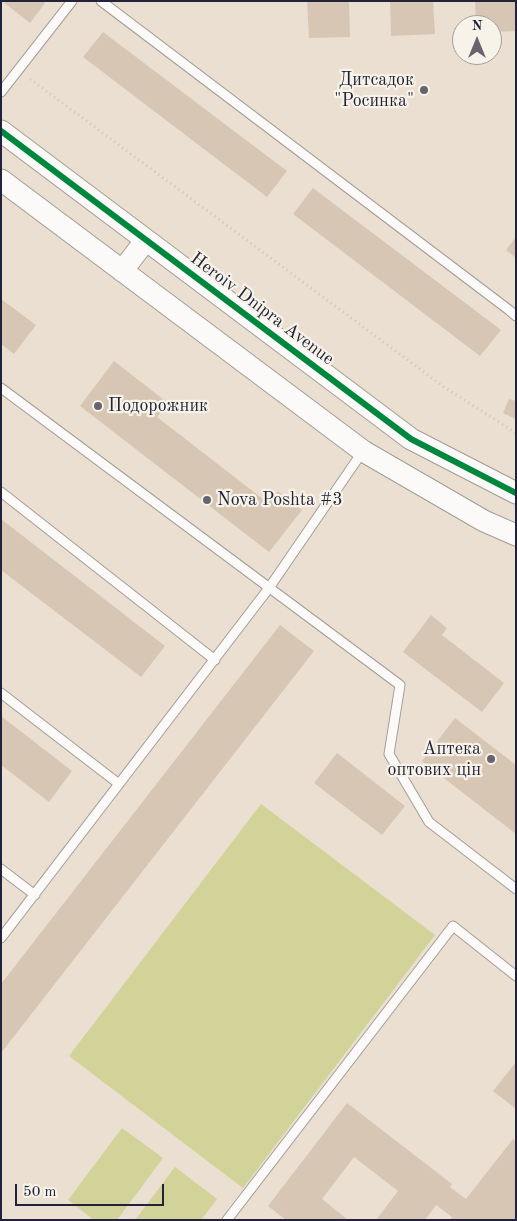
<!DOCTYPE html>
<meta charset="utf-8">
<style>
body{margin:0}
#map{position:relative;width:517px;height:1221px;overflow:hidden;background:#eadfd0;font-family:"Old Standard TT",serif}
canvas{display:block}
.frame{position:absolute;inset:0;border:2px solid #22223b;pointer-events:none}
.north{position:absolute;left:452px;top:15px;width:50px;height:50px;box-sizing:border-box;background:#f7f3e8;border:1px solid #a29fa3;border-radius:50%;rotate:0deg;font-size:14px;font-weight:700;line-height:20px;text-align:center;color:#22223b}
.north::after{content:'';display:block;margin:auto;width:18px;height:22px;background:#68646f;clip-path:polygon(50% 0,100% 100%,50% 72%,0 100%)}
.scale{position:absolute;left:15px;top:1184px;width:149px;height:22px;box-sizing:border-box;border:2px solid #22223b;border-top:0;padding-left:6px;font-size:15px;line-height:18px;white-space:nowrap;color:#22223b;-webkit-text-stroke:4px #f7f3e8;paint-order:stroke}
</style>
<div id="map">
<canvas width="517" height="1221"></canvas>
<div class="frame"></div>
<div class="north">N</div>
<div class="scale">50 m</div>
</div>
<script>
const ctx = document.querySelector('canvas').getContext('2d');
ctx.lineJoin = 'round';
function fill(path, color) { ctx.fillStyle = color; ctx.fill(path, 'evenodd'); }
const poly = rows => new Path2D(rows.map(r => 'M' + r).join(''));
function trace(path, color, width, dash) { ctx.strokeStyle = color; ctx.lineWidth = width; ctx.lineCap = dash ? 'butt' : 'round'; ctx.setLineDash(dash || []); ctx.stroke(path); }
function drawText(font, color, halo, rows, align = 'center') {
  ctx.font = font + ' "Old Standard TT",serif'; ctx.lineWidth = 4.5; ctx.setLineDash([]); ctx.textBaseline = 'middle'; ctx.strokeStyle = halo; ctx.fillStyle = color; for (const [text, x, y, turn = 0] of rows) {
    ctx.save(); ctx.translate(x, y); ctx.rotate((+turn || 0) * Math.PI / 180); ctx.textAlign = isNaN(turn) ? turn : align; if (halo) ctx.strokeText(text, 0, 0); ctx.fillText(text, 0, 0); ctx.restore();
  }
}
const green = poly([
 [261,804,435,935,243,1188,69,1056],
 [122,1128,163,1158,117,1220,94,1220,68,1200],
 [175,1167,217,1199,201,1220,135,1220]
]);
const building = poly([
 [2,1,43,1,45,3,30,23],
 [307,1,349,1,350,37,309,38],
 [390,1,433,1,435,34,391,36],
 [475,1,516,1,516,31,492,32,492,25,476,25],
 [103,32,287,171,267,197,83,57],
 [313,188,501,330,480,356,293,214],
 [516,237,516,258,506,250],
 [1,299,36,325,14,354,1,344],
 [114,361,168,403,157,417,268,503,278,491,302,510,269,552,80,406],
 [509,399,516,401,516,419,503,413],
 [1,519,165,646,141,677,1,570],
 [431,615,447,628,442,635,504,683,482,712,403,652],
 [280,625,314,651,1,1053,1,984],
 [1,716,72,771,49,802,1,765],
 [455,718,516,765,516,834,422,761],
 [337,753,405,806,382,835,314,783],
 [516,1062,516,1109,493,1091],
 [347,1103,452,1184,450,1187,466,1199,513,1139,516,1142,516,1220,450,1220,452,1217,436,1205,425,1220,376,1220,398,1191,354,1157,322,1199,348,1220,286,1220,268,1206]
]);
const path = poly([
 [30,79,444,387,516,433]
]);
const service = poly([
 [101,1,509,310,516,316],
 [1,92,72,1],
 [1,388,400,685,389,754,429,822,516,889],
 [1,492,215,660],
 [1,693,119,784],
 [1,869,35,895],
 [1,938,269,588,363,451],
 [227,1220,453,926,516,976]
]);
const tertiary = poly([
 [1,131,411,439,516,493],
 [1,180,363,451,484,521,516,535],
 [122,271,146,240]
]);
const cycleway = poly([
 [1,131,411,439,516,493]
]);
const markers = [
 [424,90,5,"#68646f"],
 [98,406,5,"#68646f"],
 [207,500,5,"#68646f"],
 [491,759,5,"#68646f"]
];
const poiNames = [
 ["Дитсадок",414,80],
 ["\"Росинка\"",414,101],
 ["Подорожник",108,406,"left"],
 ["Nova Poshta #3",217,500,"left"],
 ["Аптека",481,749],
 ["оптових цін",481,770]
];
const streetNames = [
 ["Heroiv Dnipra Avenue",262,309,37]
];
fill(green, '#d1d398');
fill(building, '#d8c6b4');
trace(service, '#a39d97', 11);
trace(tertiary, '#a39d97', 23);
trace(path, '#c9c6c5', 3, [1, 4]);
trace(service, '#fcfaf8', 9);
trace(tertiary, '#fcfaf8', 21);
trace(cycleway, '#00873e', 6);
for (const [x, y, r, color] of markers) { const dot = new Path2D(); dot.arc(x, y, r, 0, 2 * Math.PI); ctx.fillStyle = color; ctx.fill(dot); trace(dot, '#f7f3e8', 2); }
drawText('18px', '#22223b', '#f7f3e8', poiNames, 'right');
drawText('18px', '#22223b', '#f7f3e8', streetNames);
</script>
